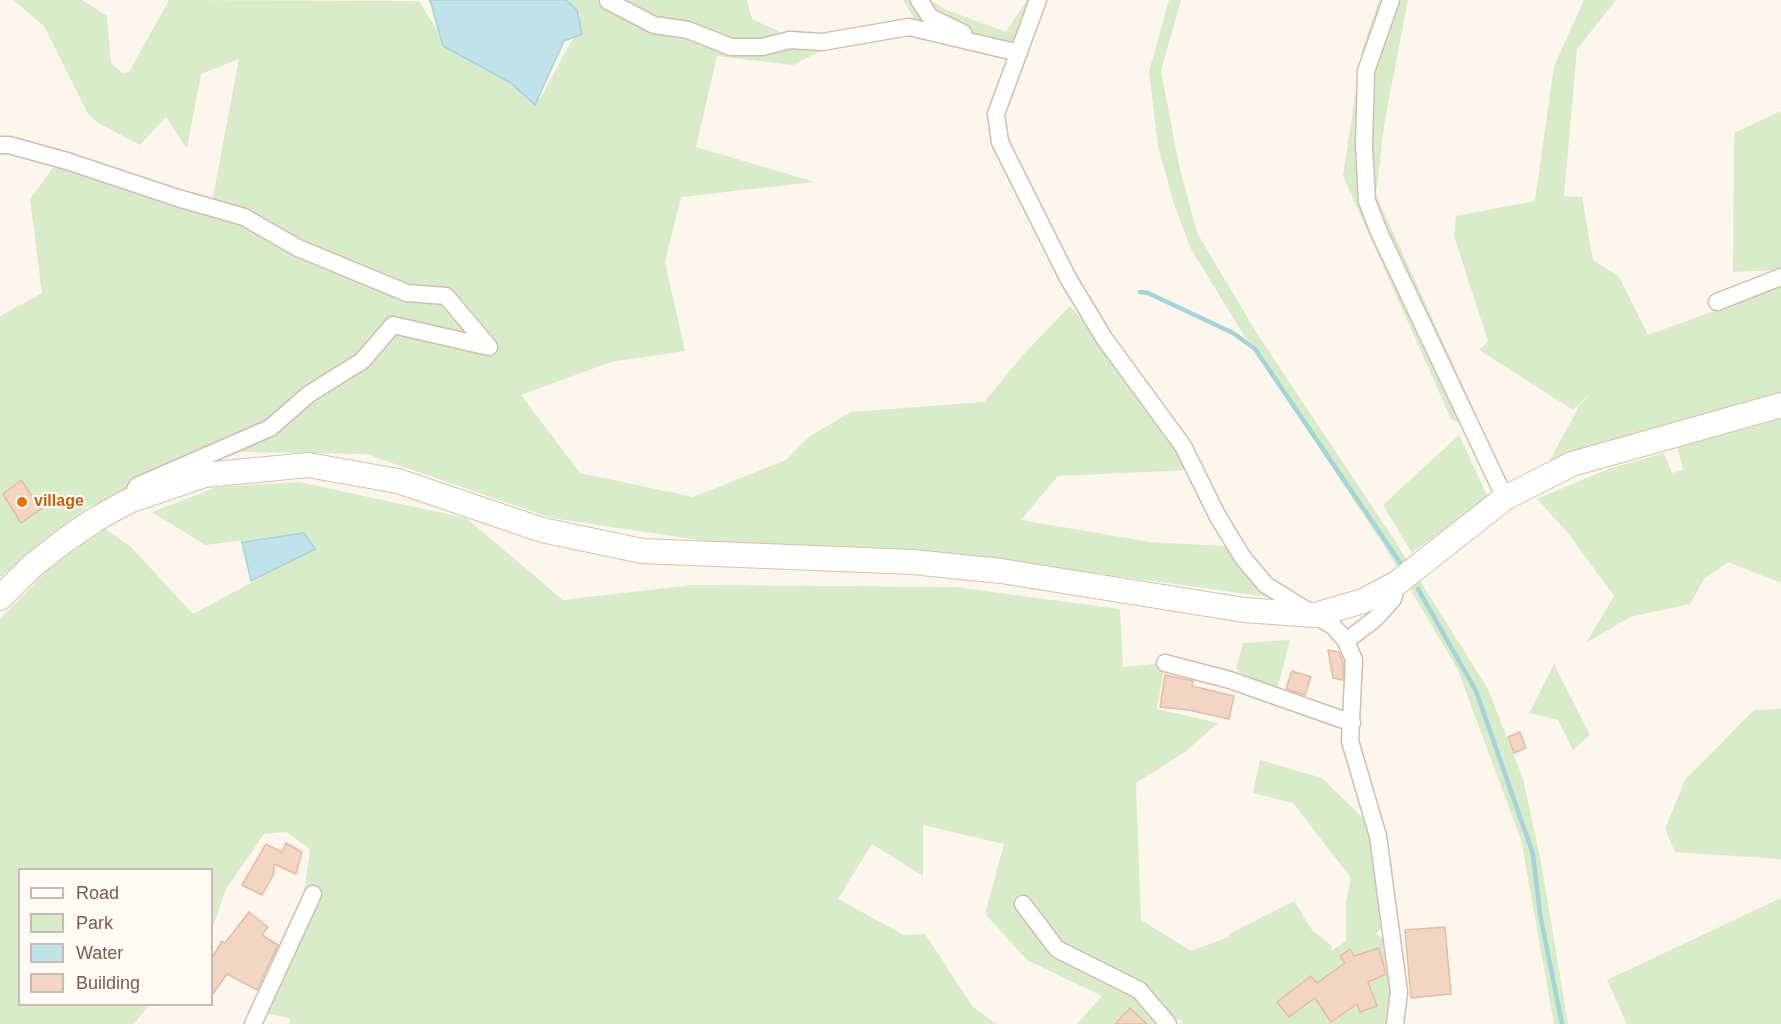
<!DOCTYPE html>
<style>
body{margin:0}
#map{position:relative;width:1781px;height:1024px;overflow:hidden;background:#fdf6ec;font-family:Helvetica,sans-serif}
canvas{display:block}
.legend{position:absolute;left:18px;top:868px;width:195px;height:138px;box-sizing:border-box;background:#fffaf3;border:2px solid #cabbb1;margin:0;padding:8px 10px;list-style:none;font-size:18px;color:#7a5c4d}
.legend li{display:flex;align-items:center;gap:12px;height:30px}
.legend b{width:30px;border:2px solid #cabbb1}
</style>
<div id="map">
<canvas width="1781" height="1024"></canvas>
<ul class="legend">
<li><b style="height:8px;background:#fff"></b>Road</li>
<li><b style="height:16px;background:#d8ecc9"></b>Park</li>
<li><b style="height:16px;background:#bfe3e8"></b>Water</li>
<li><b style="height:16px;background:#f3d5c3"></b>Building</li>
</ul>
</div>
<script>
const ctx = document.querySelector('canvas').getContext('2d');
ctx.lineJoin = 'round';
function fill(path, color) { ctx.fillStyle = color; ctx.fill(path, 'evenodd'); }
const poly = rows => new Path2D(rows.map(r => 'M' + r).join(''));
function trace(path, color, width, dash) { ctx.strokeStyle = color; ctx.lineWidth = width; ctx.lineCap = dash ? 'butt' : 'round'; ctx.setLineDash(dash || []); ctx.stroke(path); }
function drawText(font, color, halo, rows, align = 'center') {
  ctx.font = font + ' Helvetica,sans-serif'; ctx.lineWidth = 4.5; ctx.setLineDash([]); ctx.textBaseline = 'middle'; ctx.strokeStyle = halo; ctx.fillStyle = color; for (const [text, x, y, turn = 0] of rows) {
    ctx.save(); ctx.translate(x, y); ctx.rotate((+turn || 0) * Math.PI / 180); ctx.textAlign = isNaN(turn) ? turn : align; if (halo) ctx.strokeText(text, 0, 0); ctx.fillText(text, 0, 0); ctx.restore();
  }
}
const green = poly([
 [13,0,82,0,107,16,111,63,122,73,129,72,169,0,419,1,450,51,540,99,573,38,580,15,562,0,747,0,752,19,821,51,793,65,717,56,696,147,815,182,681,197,665,262,685,351,611,362,521,395,580,473,693,497,786,460,807,438,851,412,984,402,1022,356,1070,306,1159,412,1188,470,1058,476,1021,520,1150,542,1224,546,1268,597,972,556,733,545,551,518,366,454,241,452,86,507,73,524,0,577,0,316,42,293,30,199,63,154,211,207,239,59,201,74,187,149,166,117,140,145,98,123,88,114,44,26],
 [903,0,931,0,944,9,1006,32,1027,0,1046,0,1015,52,921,30],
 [1169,0,1181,0,1161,71,1179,165,1197,233,1258,335,1395,541,1488,689,1523,779,1541,862,1568,1024,1554,1024,1521,840,1457,668,1383,544,1240,329,1191,249,1174,204,1158,146,1149,71],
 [1379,0,1408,0,1384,125,1376,195,1486,436,1451,419,1343,176,1362,50],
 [1584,0,1616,0,1577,49,1564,196,1582,197,1593,260,1619,277,1648,335,1781,287,1781,401,1663,434,1549,462,1579,406,1592,392,1573,410,1479,350,1488,341,1454,236,1456,216,1535,201,1554,66],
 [1781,111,1781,270,1733,272,1734,133],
 [1781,410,1781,583,1728,562,1704,579,1690,604,1630,617,1586,643,1614,596,1568,533,1537,499,1608,469,1664,453,1672,473,1683,470,1677,445],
 [1459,435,1488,497,1412,553,1383,505],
 [299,482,466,518,563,600,692,585,955,587,1120,609,1123,667,1165,663,1157,709,1218,723,1185,752,1136,783,1141,920,1191,951,1229,937,1229,934,1294,901,1312,930,1332,946,1331,951,1346,941,1346,902,1351,878,1293,803,1253,793,1260,760,1322,778,1366,821,1380,880,1384,925,1376,934,1387,942,1393,996,1388,1024,1179,1024,1182,1020,1167,1018,1167,1024,1077,1024,1102,996,1027,960,985,914,1004,844,923,825,923,876,872,844,838,899,904,935,925,934,973,1007,997,1024,289,1024,290,1018,259,1012,299,931,310,849,286,832,264,834,226,889,212,930,212,870,20,870,20,1004,149,1005,134,1024,0,1024,0,619,61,556,103,527,131,547,193,614,314,549,304,533,205,545,152,512,217,487],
 [1290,640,1276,694,1257,685,1236,669,1243,643],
 [1554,664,1590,735,1573,750,1558,720,1529,713],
 [1781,709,1781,859,1675,852,1665,829,1685,780,1754,710],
 [1781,898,1781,1024,1627,1024,1607,980]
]);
const water = poly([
 [430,0,566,0,577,10,582,34,564,41,535,105,511,83,443,46,430,0],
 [304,533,315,549,251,581,242,542,304,533]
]);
const stream = poly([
 [1140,292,1148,293,1233,333,1255,349,1401,564],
 [1418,589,1476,691,1533,854,1540,914,1562,1024]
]);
const building = poly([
 [21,480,41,509,21,523,3,494,21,480],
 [1328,650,1339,652,1343,662,1343,680,1333,678,1328,650],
 [1292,671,1311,677,1305,695,1286,689,1292,671],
 [1165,675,1193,681,1192,686,1234,696,1229,719,1189,710,1160,707,1165,675],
 [1520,732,1526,748,1514,753,1508,737,1520,732],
 [286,843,302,852,296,874,274,864,274,874,262,895,242,885,266,844,282,852,286,843],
 [249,912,268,927,262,935,278,945,257,990,227,974,212,995,212,958,222,941,225,943,249,912],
 [1445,927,1451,994,1411,998,1405,930,1445,927],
 [1379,948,1386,974,1368,982,1377,1006,1360,1012,1357,1004,1331,1022,1315,998,1289,1017,1277,1002,1311,976,1317,983,1345,963,1340,956,1350,949,1354,956,1379,948],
 [1130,1008,1147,1024,1115,1024,1130,1008]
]);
const street = poly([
 [919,0,930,17,963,33],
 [1038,0,996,114,1000,142,1068,278,1104,338,1183,446,1217,515,1243,558,1266,585,1334,627,1346,641,1354,660,1350,741,1378,836,1399,992,1395,1024],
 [1391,0,1366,71,1364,146,1367,201,1379,232,1505,498],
 [608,1,654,25,688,30,731,47,762,47,790,40,822,42,909,27,1019,53],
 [0,145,9,145,67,161,178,198,244,217,298,248,407,293,446,296,489,347],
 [1717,302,1781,277],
 [131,498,137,486,270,428,309,394,362,361,393,325,489,347],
 [1346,641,1375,619,1393,599,1397,583],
 [1165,663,1230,680,1352,723],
 [1023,904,1057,949,1139,990,1168,1024],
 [253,1024,313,894]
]);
const secondary = poly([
 [0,598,32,566,64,541,96,519,129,501,205,475,308,465,398,481,542,530,642,551,913,562,1001,571,1244,610,1315,615,1363,601,1397,583,1505,498,1572,464,1781,405]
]);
const markers = [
 [22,502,6,"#e8710a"]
];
const foodNames = [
 ["village",34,502]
];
fill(green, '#d8ecc9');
fill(water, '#bfe3e8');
trace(water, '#a5d3da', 1.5);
trace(stream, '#a5d3da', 4.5);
fill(building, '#f3d5c3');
trace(building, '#e6bba3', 1.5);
trace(street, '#d1beb0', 19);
trace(secondary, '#d6c0b0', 26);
trace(street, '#fff', 16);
trace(secondary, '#fff', 24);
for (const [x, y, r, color] of markers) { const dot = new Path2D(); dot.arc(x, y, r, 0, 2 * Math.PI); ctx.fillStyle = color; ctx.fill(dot); trace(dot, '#fffaf3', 2); }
drawText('bold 16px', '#c56008', '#fffaf3', foodNames, 'left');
</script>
